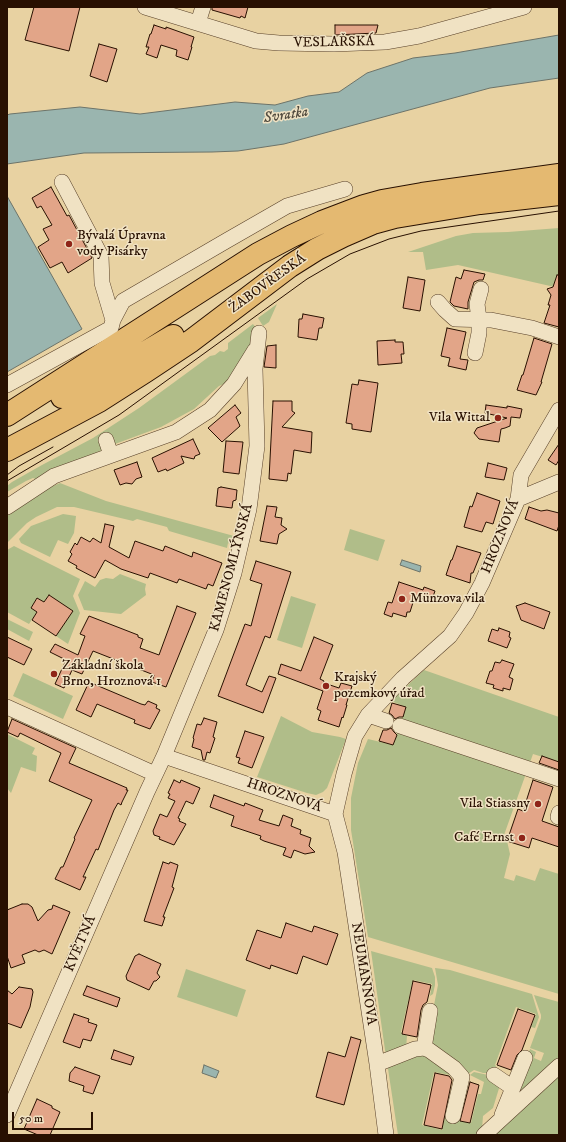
<!DOCTYPE html>
<meta charset="utf-8">
<style>
body{margin:0}
#map{position:relative;width:566px;height:1142px;overflow:hidden;background:#e8d2a2;font-family:"IM FELL DW Pica",serif}
canvas{display:block}
.frame{position:absolute;inset:0;border:8px solid #281001;pointer-events:none}
.scale{position:absolute;left:12px;top:1112px;width:81px;height:18px;box-sizing:border-box;border:2px solid #281001;border-top:0;padding-left:5px;font-size:12px;line-height:14px;white-space:nowrap;color:#281001;-webkit-text-stroke:3px #f0e2c3;paint-order:stroke}
</style>
<div id="map">
<canvas width="566" height="1142"></canvas>
<div class="frame"></div>
<div class="scale">50 m</div>
</div>
<script>
const ctx = document.querySelector('canvas').getContext('2d');
ctx.lineJoin = 'round';
function fill(path, color) { ctx.fillStyle = color; ctx.fill(path, 'evenodd'); }
const poly = rows => new Path2D(rows.map(r => 'M' + r).join(''));
function trace(path, color, width, dash) { ctx.strokeStyle = color; ctx.lineWidth = width; ctx.lineCap = dash ? 'butt' : 'round'; ctx.setLineDash(dash || []); ctx.stroke(path); }
function drawText(font, color, halo, rows, align = 'center') {
  ctx.font = font + ' "IM FELL DW Pica",serif'; ctx.lineWidth = 3; ctx.setLineDash([]); ctx.textBaseline = 'middle'; ctx.strokeStyle = halo; ctx.fillStyle = color; for (const [text, x, y, turn = 0] of rows) {
    ctx.save(); ctx.translate(x, y); ctx.rotate((+turn || 0) * Math.PI / 180); ctx.textAlign = isNaN(turn) ? turn : align; if (halo) ctx.strokeText(text, 0, 0); ctx.fillText(text, 0, 0); ctx.restore();
  }
}
const green = poly([
 [559,228,559,288,458,265,426,270,423,252,408,252,456,236,473,233,508,232],
 [277,304,269,322,263,326,258,318],
 [253,324,256,328,248,352,229,382,219,386,194,409,161,427,115,444,38,480,33,478,26,481,7,492,7,486,12,482,42,465,93,438,139,408,210,356,215,355,220,351,224,352,228,349,228,343],
 [60,483,106,501,234,536,232,545,228,543,227,548,169,531,167,527,137,519,133,521,129,520,74,507,57,507,36,517,27,523,7,543,7,513,39,492],
 [63,514,76,516,74,533,68,544,58,540,50,557,21,543,19,539,31,526],
 [350,529,385,540,378,561,344,550],
 [14,546,80,579,73,596,80,613,68,644,56,636,73,611,49,595,44,602,37,598,31,608,37,612,29,624,7,612,7,550],
 [120,574,146,584,145,589,146,595,121,614,84,610,78,595,85,581,95,587,100,580,106,578,113,579],
 [291,596,316,604,302,648,277,640],
 [7,619,33,632,29,641,7,629],
 [424,670,559,717,559,762,533,754,504,835,507,841,510,854,504,878,514,881,516,875,535,881,540,868,559,874,559,994,368,937,351,830,351,798,358,763,368,739,393,745,406,707,391,701],
 [23,673,73,696,63,719,13,696],
 [281,716,312,732,340,737,346,739,327,788,323,792,316,795,307,793,257,777],
 [7,734,35,748,32,754,37,756,36,772,21,767,11,793,7,788],
 [371,951,432,968,435,977,435,985,433,994,430,996,432,984,413,980,401,1032,407,1036,406,1049,386,1057],
 [435,968,450,970,532,994,539,1017,535,1028,531,1027,536,1014,516,1007,495,1065,496,1066,494,1073,483,1073,474,1070,468,1074,433,1049,430,1041,433,1010,438,985],
 [186,969,246,990,237,1017,177,997],
 [534,995,559,1002,559,1062,510,1102,530,1049,536,1052,534,1058,541,1061,544,1053,530,1048,541,1018,541,1015],
 [421,1052,456,1076,434,1072,422,1125,442,1130,445,1117,471,1123,478,1094,481,1094,484,1082,470,1075,474,1072,493,1076,500,1085,493,1108,483,1116,482,1129,477,1135,398,1135,387,1062],
 [559,1074,559,1135,493,1135]
]);
const water = poly([
 [559,35,559,78,490,88,284,144,238,151,212,152,84,153,7,164,7,115,10,114,80,107,140,114,235,102,275,105,308,96,339,92,367,73,413,58,455,53,559,35],
 [7,196,82,329,7,372,7,196],
 [402,560,421,566,420,572,400,565,402,560],
 [204,1065,219,1071,216,1078,202,1073,204,1065]
]);
const building = poly([
 [34,7,80,7,69,51,25,40,34,7],
 [212,7,248,7,245,18,241,16,240,18,212,10,212,7],
 [154,25,166,29,166,27,194,37,191,47,192,47,188,60,176,56,177,50,161,45,157,58,146,54,149,47,146,47,150,34,151,34,154,25],
 [335,25,378,25,376,33,335,35,335,25],
 [99,44,117,49,107,82,90,76,99,44],
 [51,187,67,216,69,215,92,258,68,273,62,262,50,268,38,247,49,240,43,229,52,225,41,206,37,208,32,198,51,187],
 [464,270,485,274,483,280,479,280,474,282,468,302,468,309,454,306,450,302,456,277,461,279,464,270],
 [557,275,559,275,559,327,544,323,550,305,548,305,551,295,547,289,553,287,557,275],
 [408,277,425,280,420,311,403,308,408,277],
 [303,314,324,318,322,328,319,328,317,340,298,337,299,319,302,319,303,314],
 [447,328,466,332,460,359,468,360,466,370,448,366,450,358,441,356,447,328],
 [534,338,552,344,541,382,542,382,536,395,517,390,522,375,523,375,534,338],
 [395,340,395,342,403,342,404,354,401,354,402,363,378,365,377,341,395,340],
 [276,345,276,368,264,367,267,346,276,345],
 [359,380,378,383,371,432,352,429,352,424,346,423,352,384,358,385,359,380],
 [273,401,292,401,292,411,295,413,282,427,312,432,311,453,294,450,291,474,288,473,287,481,269,479,273,401],
 [235,405,241,413,236,417,240,426,222,442,208,428,235,405],
 [486,405,507,408,507,406,522,409,520,418,511,417,510,426,505,428,501,429,499,442,479,439,474,433,477,428,507,418,485,413,486,405],
 [193,439,200,454,195,456,194,459,181,456,184,463,167,471,166,469,158,472,152,458,193,439],
 [226,441,243,442,239,474,223,472,226,441],
 [559,444,559,460,556,465,548,460,559,444],
 [137,462,142,477,136,479,132,484,126,483,120,485,114,470,137,462],
 [488,463,507,468,504,480,485,477,488,463],
 [221,487,237,490,236,500,233,501,232,508,216,506,218,488,221,487],
 [477,493,500,501,493,524,486,522,482,532,464,527,470,506,472,507,477,493],
 [267,506,277,507,275,517,282,518,281,525,287,529,279,534,277,544,260,541,267,506],
 [529,507,541,511,547,510,559,513,559,525,557,531,525,519,529,507],
 [105,524,114,526,109,547,129,558,135,541,163,551,165,546,192,557,193,552,222,563,213,586,208,584,206,589,179,579,177,583,150,573,148,578,121,569,105,560,95,578,76,568,77,566,68,561,72,554,70,552,75,543,77,545,81,537,90,542,93,538,101,543,105,524],
 [457,546,481,553,473,573,471,573,470,583,446,575,451,560,452,560,457,546],
 [256,561,291,572,270,638,265,636,246,685,262,692,269,676,276,678,263,713,218,696,245,624,251,626,262,584,250,580,256,561],
 [399,582,423,590,424,587,435,591,431,602,415,596,410,612,407,612,406,617,393,613,392,617,384,614,388,602,392,603,399,582],
 [49,595,73,611,56,636,32,620,37,612,31,608,37,598,44,602,49,595],
 [525,603,550,612,544,629,521,620,516,606,525,603],
 [177,606,196,613,166,687,152,682,154,675,93,651,82,674,72,670,64,688,55,684,66,660,50,652,55,644,78,655,85,636,80,634,89,616,138,635,138,637,143,639,140,648,159,655,177,606],
 [499,628,510,632,509,637,511,638,507,648,488,641,492,629,498,631,499,628],
 [7,637,32,649,24,665,7,657,7,637],
 [314,637,333,645,320,679,324,681,324,683,339,688,341,683,352,686,346,705,347,705,343,718,342,717,339,727,318,720,321,711,317,709,323,691,278,674,281,664,301,671,314,637],
 [502,660,514,664,509,677,513,679,510,690,503,688,503,691,493,688,494,685,486,683,490,671,492,671,495,662,500,663,502,660],
 [89,682,141,704,145,705,148,701,157,705,156,708,160,710,150,729,134,723,135,720,97,704,91,717,76,710,89,682],
 [392,703,406,707,403,717,399,717,395,719,392,715,389,713,392,703],
 [204,718,217,722,213,737,215,738,210,753,207,752,205,760,203,760,201,750,192,747,194,739,193,738,197,724,201,725,204,718],
 [12,719,76,748,69,763,127,788,126,790,128,790,122,802,121,805,118,803,114,810,98,850,96,849,83,877,86,877,80,890,55,879,61,867,63,867,75,839,74,838,92,800,49,781,61,753,20,733,18,737,7,732,12,719],
 [391,728,394,732,397,735,393,745,379,741,383,730,387,730,391,728],
 [245,731,264,737,252,768,238,763,240,758,236,757,245,731],
 [542,756,559,762,559,770,539,763,542,756],
 [174,780,180,783,181,780,200,788,193,804,186,801,178,818,180,819,179,821,186,824,174,845,159,839,160,837,154,835,153,831,160,814,167,817,175,801,168,798,170,794,168,793,174,780],
 [533,780,553,787,542,821,559,827,559,847,532,838,529,848,507,841,518,809,523,811,533,780],
 [214,795,244,806,245,803,263,810,259,820,279,826,283,815,293,819,291,826,301,830,300,834,311,838,309,846,315,852,305,854,294,850,291,858,283,855,286,848,264,841,260,839,261,836,231,826,234,816,210,807,214,795],
 [163,862,169,864,170,862,178,865,172,887,174,888,163,917,165,917,162,926,144,921,163,862],
 [22,904,28,904,32,907,38,921,48,910,52,909,53,905,70,912,52,954,44,950,39,952,35,950,22,955,25,963,11,968,7,956,7,910,22,904],
 [286,923,312,932,314,926,338,934,327,965,303,956,297,974,271,965,270,969,246,960,257,930,281,938,286,923],
 [139,954,161,964,157,973,160,977,156,981,154,981,149,990,127,980,126,976,135,956,139,954],
 [413,981,431,985,427,1002,423,1005,421,1010,417,1037,402,1034,413,981],
 [87,986,120,998,117,1007,83,995,87,986],
 [19,987,32,989,33,992,30,1007,21,1028,7,1023,7,990,12,994,19,987],
 [518,1009,535,1015,522,1050,517,1055,511,1070,497,1065,518,1009],
 [74,1014,89,1019,88,1022,97,1025,91,1041,83,1039,80,1048,63,1042,74,1014],
 [351,1037,361,1040,344,1105,316,1097,328,1052,345,1057,351,1037],
 [114,1050,134,1057,131,1065,111,1059,114,1050],
 [75,1067,100,1076,93,1094,83,1091,84,1086,69,1081,70,1073,75,1067],
 [435,1073,449,1076,452,1080,442,1129,424,1125,435,1073],
 [470,1082,479,1085,470,1123,460,1121,470,1082],
 [37,1099,52,1106,52,1108,60,1112,50,1135,38,1135,24,1129,37,1099]
]);
const minor = poly([
 [145,7,256,41,279,43,334,44,385,42,419,36,524,7],
 [198,23,203,7],
 [62,182,101,256,102,283,113,320],
 [438,302,445,310,455,319,491,320,532,328,559,337],
 [475,353,479,333,479,319,477,304,481,289],
 [7,385,111,328,113,320,123,301,226,241,287,206,345,189],
 [106,440,111,455],
 [518,499,559,482],
 [7,507,54,476,176,432,210,410,234,384,255,350],
 [7,707,155,774],
 [368,715,386,721],
 [400,726,559,779],
 [164,756,335,814],
 [558,817,559,813],
 [424,1048,430,1011],
 [377,1064,415,1049,424,1048,429,1050,454,1068,462,1077,453,1116],
 [494,1075,513,1088],
 [7,1115,147,792,164,756,216,630,234,573,249,509,257,446,255,369,259,333],
 [502,1115,525,1058],
 [386,1135,377,1064,345,852,335,814,344,774,355,736,368,715,403,678,450,636,466,613,482,583,518,499,521,475,559,410],
 [484,1135,559,1066]
]);
const highway = poly([
 [62,397,92,384,173,336],
 [7,415,258,254,292,236,322,222,364,206,382,201,422,194,559,175],
 [7,450,99,401,146,371,191,341,290,266,317,249,343,236,373,223,395,217,480,203,559,194]
]);
const tram = poly([
 [7,475,19,466,53,447],
 [7,481,119,415,307,279,350,254,389,239,421,231,559,211]
]);
const markers = [
 [69,244,4,"#8f2418"],
 [498,418,4,"#8f2418"],
 [402,599,4,"#8f2418"],
 [54,674,4,"#8f2418"],
 [326,686,4,"#8f2418"],
 [538,804,4,"#8f2418"],
 [522,838,4,"#8f2418"]
];
const streetNames = [
 ["VESLAŘSKÁ",334,43,-1],
 ["ŽABOVŘESKÁ",268,284,-36],
 ["HROZNOVÁ",501,537,-68],
 ["KAMENOMLÝNSKÁ",232,568,-75],
 ["HROZNOVÁ",284,796,19],
 ["KVĚTNÁ",81,944,-67],
 ["NEUMANNOVA",363,974,81]
];
const poiNames = [
 ["Bývalá Úpravna",77,236],
 ["vody Pisárky",77,252],
 ["Vila Wittal",490,418,"right"],
 ["Münzova vila",410,599],
 ["Základní škola",62,666],
 ["Brno, Hroznová 1",62,682],
 ["Krajský",334,678],
 ["pozemkový úřad",334,694],
 ["Vila Stiassny",530,804,"right"],
 ["Café Ernst",514,838,"right"]
];
const waterNames = [
 ["Svratka",286,116,-9]
];
fill(green, '#b0bd89');
fill(water, '#9ab5af');
trace(water, '#6c7369', 1);
fill(building, '#e2a588');
trace(building, '#281001', 1);
trace(minor, '#584029', 16);
trace(highway, '#281001', 24);
trace(minor, '#f0e2c3', 15);
trace(highway, '#e4b971', 22);
trace(tram, '#281001', 1);
for (const [x, y, r, color] of markers) { const dot = new Path2D(); dot.arc(x, y, r, 0, 2 * Math.PI); ctx.fillStyle = color; ctx.fill(dot); trace(dot, '#f0e2c3', 1.5); }
drawText('14px', '#281001', '#f0e2c3', streetNames);
drawText('14px', '#281001', '#f0e2c3', poiNames, 'left');
drawText('italic 15px', '#504a3e', '#f0e2c3', waterNames);
</script>
